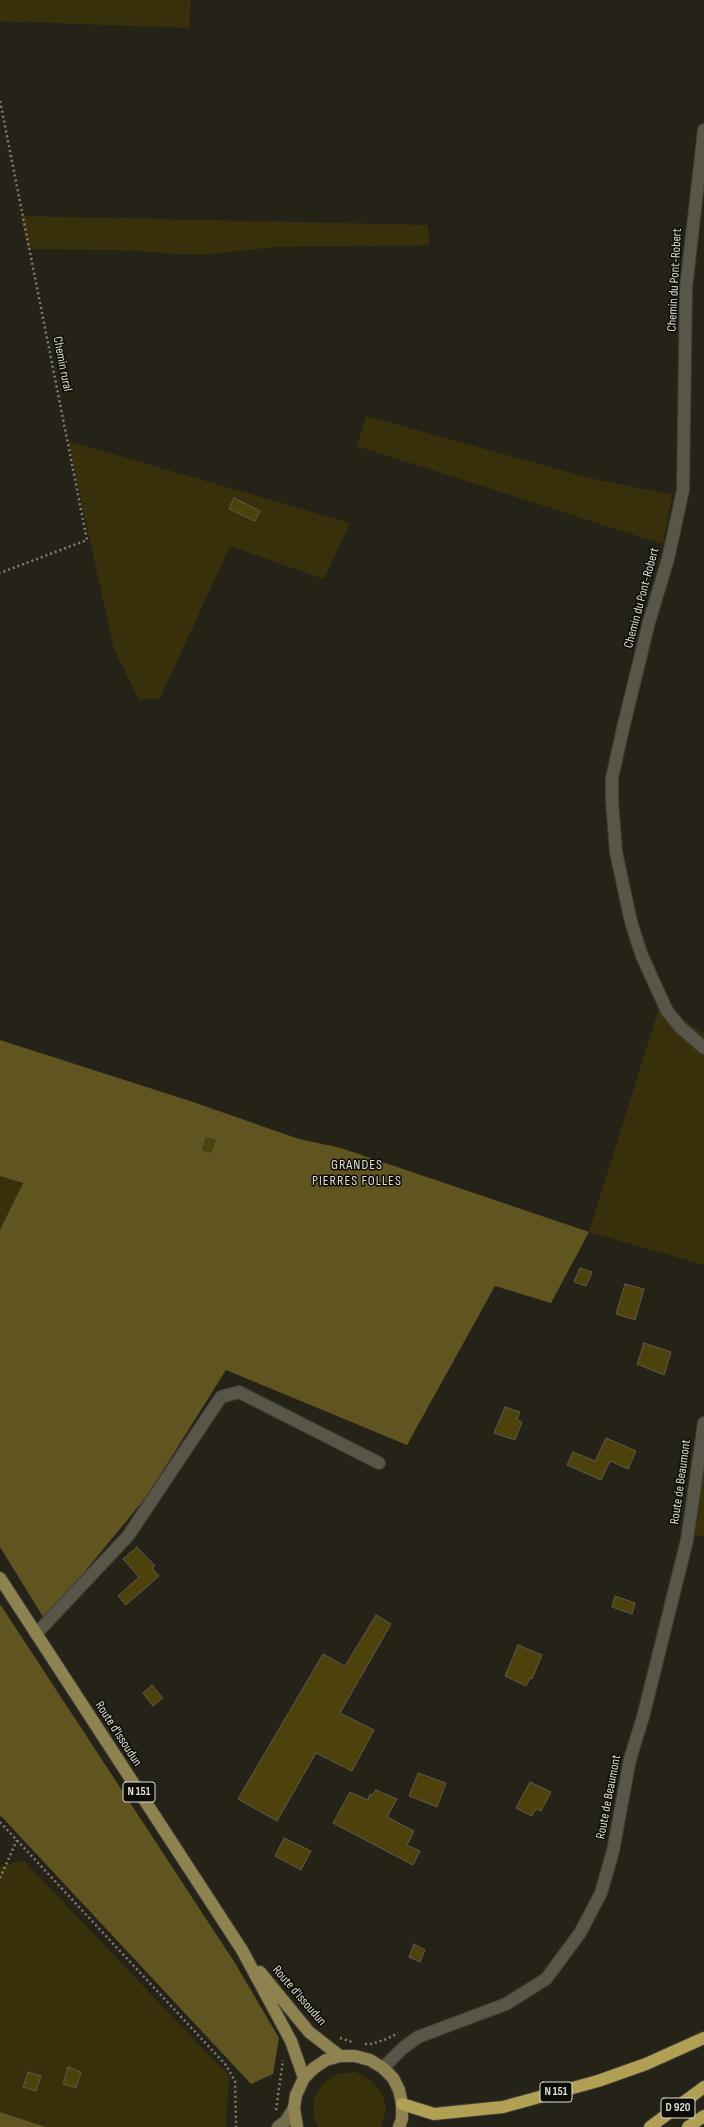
<!DOCTYPE html>
<style>
body{margin:0}
canvas{display:block;background:#252218}
</style>
<canvas width="704" height="2127"></canvas>
<script>
const ctx = document.querySelector('canvas').getContext('2d');
ctx.lineJoin = 'round';
function fill(path, color) { ctx.fillStyle = color; ctx.fill(path, 'evenodd'); }
const poly = rows => new Path2D(rows.map(r => 'M' + r).join(''));
function trace(path, color, width, dash) { ctx.strokeStyle = color; ctx.lineWidth = width; ctx.lineCap = dash ? 'butt' : 'round'; ctx.setLineDash(dash || []); ctx.stroke(path); }
function drawText(font, color, halo, rows, align = 'center') {
  ctx.font = font + ' "Sofia Sans Condensed",sans-serif'; ctx.lineWidth = 3; ctx.setLineDash([]); ctx.textBaseline = 'middle'; ctx.strokeStyle = halo; ctx.fillStyle = color; for (const [text, x, y, turn = 0] of rows) {
    ctx.save(); ctx.translate(x, y); ctx.rotate((+turn || 0) * Math.PI / 180); ctx.textAlign = isNaN(turn) ? turn : align; if (halo) ctx.strokeText(text, 0, 0); ctx.fillText(text, 0, 0); ctx.restore();
  }
}
const green = poly([
 [0,0,191,0,189,28,0,21],
 [21,216,428,225,429,245,275,247,201,255,119,250,28,249],
 [366,416,589,478,672,495,663,544,357,446],
 [68,441,350,523,324,579,230,546,160,698,139,700,114,649],
 [659,1008,687,1022,704,1034,704,1265,589,1232],
 [0,1176,23,1183,0,1230],
 [704,1465,704,1536,693,1535],
 [23,1860,229,2076,226,2127,46,2127,0,2112,0,1867],
 [355,2072,371,2080,382,2093,386,2110,381,2127,318,2127,313,2116,314,2099,323,2083,337,2074]
]);
const forest = poly([
 [0,1040,190,1101,299,1139,341,1148,589,1232,551,1303,495,1286,407,1445,226,1370,147,1496,45,1620,0,1547,0,1230,23,1183,0,1176],
 [0,1604,235,1963,279,2038,273,2074,251,2084,0,1815],
 [0,2112,46,2127,0,2127]
]);
const building = poly([
 [234,498,260,511,255,521,229,509,234,498],
 [205,1136,217,1139,212,1154,201,1151,205,1136],
 [580,1268,592,1272,586,1286,574,1282,580,1268],
 [625,1284,644,1289,635,1320,616,1314,625,1284],
 [644,1343,671,1352,664,1375,637,1364,644,1343],
 [505,1407,520,1412,517,1419,522,1422,515,1440,494,1433,505,1407],
 [606,1438,636,1451,628,1469,610,1461,601,1480,567,1465,573,1452,595,1461,606,1438],
 [137,1547,155,1566,152,1568,159,1576,126,1605,118,1596,139,1577,123,1559,137,1547],
 [615,1596,635,1603,632,1614,612,1607,615,1596],
 [376,1615,391,1624,340,1713,374,1730,352,1771,316,1753,277,1821,238,1799,323,1654,345,1666,376,1615],
 [518,1645,542,1655,532,1679,530,1678,526,1686,505,1676,518,1645],
 [152,1685,163,1698,153,1706,143,1693,152,1685],
 [418,1773,446,1783,437,1807,409,1796,418,1773],
 [530,1782,551,1792,541,1811,536,1809,532,1816,516,1808,530,1782],
 [376,1790,397,1799,387,1817,414,1831,407,1845,420,1851,413,1865,333,1823,350,1792,368,1800,370,1794,372,1795,376,1790],
 [284,1838,311,1851,301,1870,275,1856,284,1838],
 [414,1944,425,1950,420,1962,409,1957,414,1944],
 [68,2067,81,2072,76,2088,63,2084,68,2067],
 [28,2072,41,2076,36,2091,23,2087,28,2072]
]);
const path = poly([
 [0,101,87,540,0,573],
 [0,1822,225,2064,235,2081,236,2127],
 [0,1878,17,1840],
 [340,2038,352,2042],
 [365,2044,371,2044,387,2039,398,2033],
 [276,2110,283,2060]
]);
const street = poly([
 [704,130,686,288,683,490,668,559,649,622,624,724,612,778,612,801,616,852,631,922,642,956,667,1011,680,1027,704,1048],
 [36,1634,128,1536,221,1397,239,1392,379,1463],
 [383,2068,403,2048,418,2037,506,2004,546,1979,580,1933,601,1893,613,1851,630,1759,643,1717,687,1540,704,1423]
]);
const secondary = poly([
 [278,2127,286,2121,294,2108]
]);
const primary = poly([
 [0,1578,242,1950,291,2041,304,2078],
 [260,1972,309,2032,340,2056],
 [297,2127,294,2108,296,2095,304,2078,314,2068,326,2060,340,2056,355,2056,370,2060,383,2068,393,2078,399,2090,402,2104,402,2119,399,2127]
]);
const highway = poly([
 [402,2104,434,2114,503,2107,598,2081,646,2064,704,2038],
 [650,2127,704,2087],
 [688,2127,704,2116]
]);
const shields = [
 [139,1792,32],
 [556,2092,32],
 [678,2108,34]
];
const shieldNames = [
 ["N 151",139,1792],
 ["N 151",556,2092],
 ["D 920",678,2108]
];
const streetNames = [
 ["Chemin du Pont-Robert",675,280,-87],
 ["Chemin rural",62,364,79],
 ["Chemin du Pont-Robert",642,598,-75],
 ["Route de Beaumont",681,1482,-82],
 ["Route d'Issoudun",118,1734,57],
 ["Route de Beaumont",609,1797,-79],
 ["Route d'Issoudun",299,1996,49]
];
const neighbourhoodNames = [
 ["GRANDES",357,1165],
 ["PIERRES FOLLES",357,1181]
];
fill(green, '#38300b');
fill(forest, '#605421');
fill(building, '#4e420c');
trace(building, '#5d5a4e', 1);
trace(street, '#403d36', 14);
trace(secondary, '#403d36', 14);
trace(primary, '#403d36', 14);
trace(highway, '#403d36', 14);
trace(path, '#7f7c74', 2.5, [2, 3]);
trace(street, '#585549', 12);
trace(secondary, '#736c4c', 12);
trace(primary, '#8d8250', 12);
trace(highway, '#b1a054', 12);
for (const [x, y, w] of shields) { const box = new Path2D(); box.roundRect(x - w / 2, y - 10, w, 20, 3); ctx.fillStyle = '#0d0c07'; ctx.fill(box); trace(box, '#dfddd6', 1); }
drawText('bold 12px', '#dfddd6', null, shieldNames);
drawText('13px', '#dfddd6', '#0d0c07', streetNames);
ctx.letterSpacing = '1px';
drawText('14px', '#dfddd6', '#0d0c07', neighbourhoodNames);
ctx.letterSpacing = '0px';
</script>
